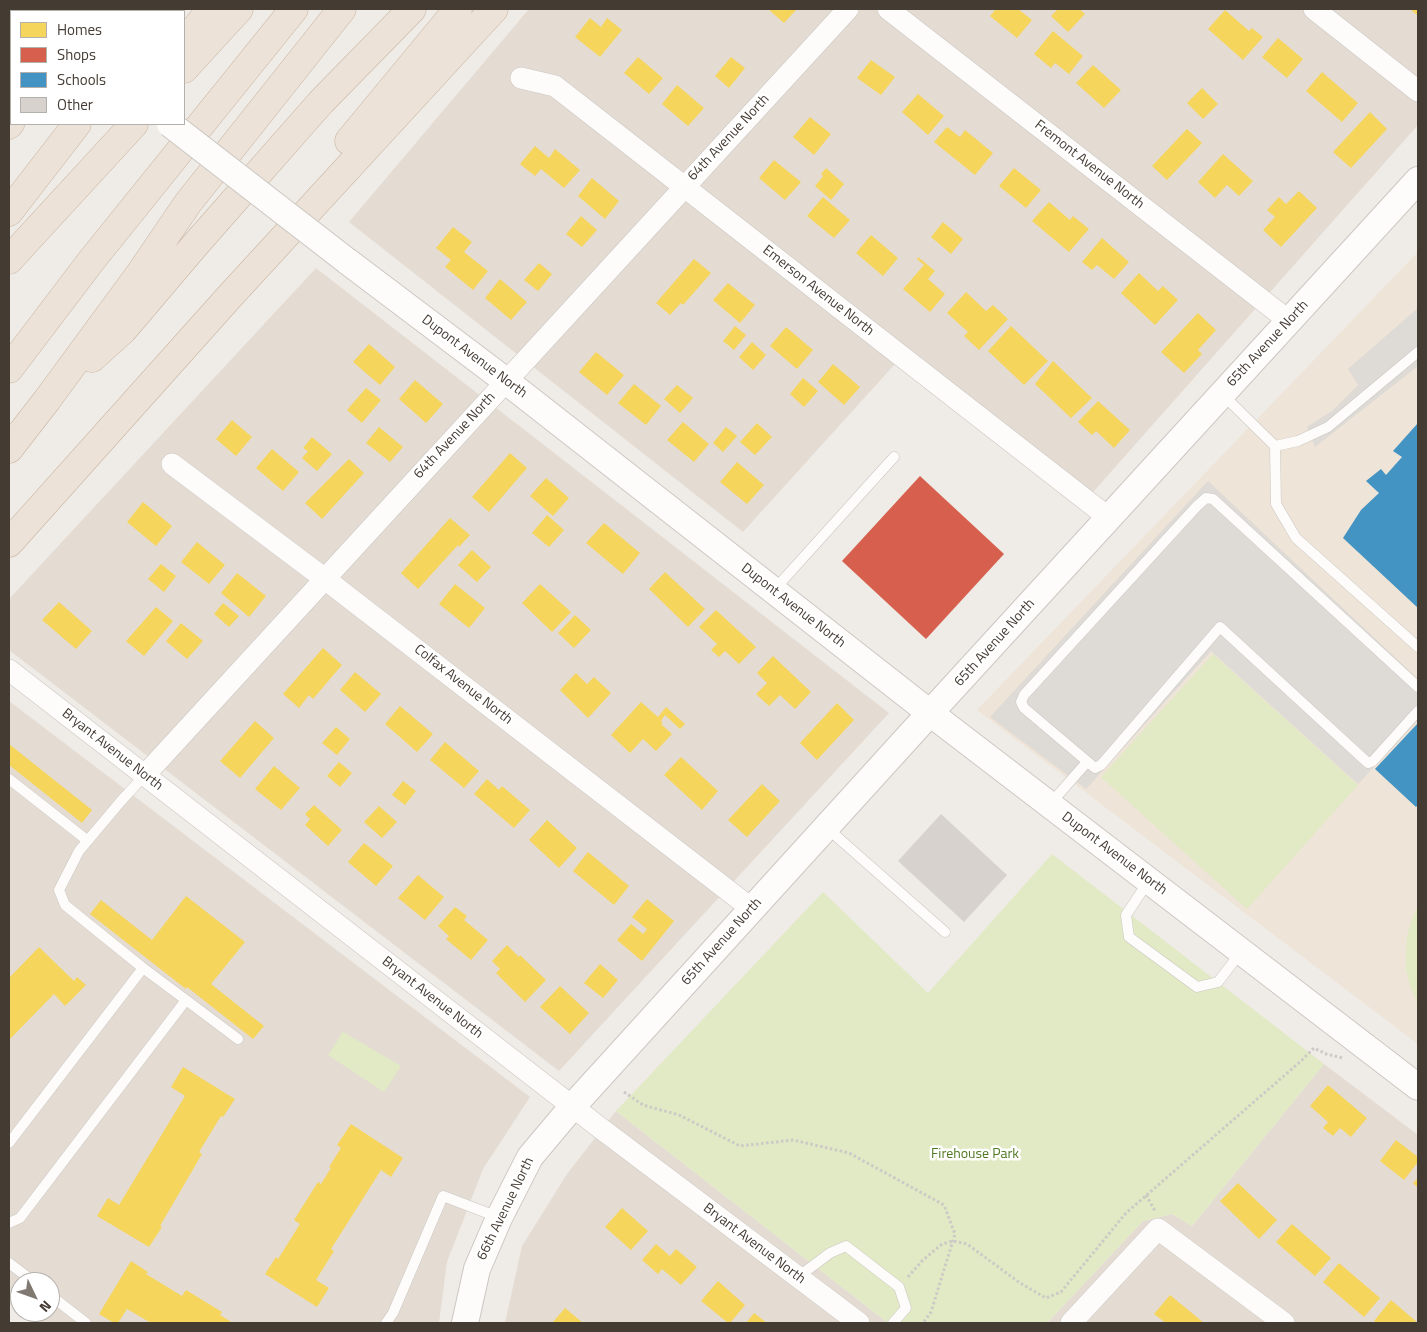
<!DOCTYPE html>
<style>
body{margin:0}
#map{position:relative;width:1427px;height:1332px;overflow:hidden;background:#efebe6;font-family:"Titillium Web",sans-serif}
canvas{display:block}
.frame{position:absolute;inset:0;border:10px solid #443b33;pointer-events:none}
.legend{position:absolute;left:10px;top:10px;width:175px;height:115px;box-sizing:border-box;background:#fff;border:1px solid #b4b1ad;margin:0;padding:6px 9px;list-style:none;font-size:15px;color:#443b33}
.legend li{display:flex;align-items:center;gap:10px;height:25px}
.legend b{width:25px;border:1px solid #b4b1ad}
.north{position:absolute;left:10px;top:1272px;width:50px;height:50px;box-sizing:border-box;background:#fff;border:1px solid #b4b1ad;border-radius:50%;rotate:132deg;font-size:14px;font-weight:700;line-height:20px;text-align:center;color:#443b33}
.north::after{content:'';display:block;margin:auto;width:18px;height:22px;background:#807972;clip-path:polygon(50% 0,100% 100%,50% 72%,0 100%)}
</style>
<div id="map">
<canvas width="1427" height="1332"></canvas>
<div class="frame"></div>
<ul class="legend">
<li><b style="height:14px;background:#f6d55c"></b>Homes</li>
<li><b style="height:14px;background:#d6604d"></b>Shops</li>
<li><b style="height:14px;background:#4393c3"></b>Schools</li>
<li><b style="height:14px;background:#d7d2cd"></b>Other</li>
</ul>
<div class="north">N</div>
</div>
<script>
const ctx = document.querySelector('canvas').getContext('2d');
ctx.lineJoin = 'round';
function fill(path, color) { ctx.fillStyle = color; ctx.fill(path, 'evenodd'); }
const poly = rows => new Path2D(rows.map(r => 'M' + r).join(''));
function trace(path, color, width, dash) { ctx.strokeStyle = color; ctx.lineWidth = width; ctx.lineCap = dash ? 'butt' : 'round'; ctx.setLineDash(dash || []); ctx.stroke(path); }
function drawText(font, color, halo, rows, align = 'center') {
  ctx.font = font + ' "Titillium Web",sans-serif'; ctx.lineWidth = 5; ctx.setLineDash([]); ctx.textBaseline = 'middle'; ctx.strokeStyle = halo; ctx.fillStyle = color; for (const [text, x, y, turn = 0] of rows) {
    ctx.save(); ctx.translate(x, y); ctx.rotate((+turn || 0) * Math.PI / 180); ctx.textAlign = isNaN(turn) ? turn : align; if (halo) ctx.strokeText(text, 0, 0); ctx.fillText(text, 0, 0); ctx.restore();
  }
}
const residential = poly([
 [529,9,1418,9,1418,125,1079,508,895,364,743,532,349,222],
 [316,268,889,713,559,1071,9,650,9,599],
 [9,701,530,1097,483,1169,447,1262,439,1323,34,1323,9,1304],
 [20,1282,50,1282,50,1312,20,1312],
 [1324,1064,1418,1135,1418,1323,1047,1323,1143,1221,1172,1214,1192,1226],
 [616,1111,888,1323,505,1323,522,1246,567,1174]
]);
const education = poly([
 [1418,252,1418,1044,977,710]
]);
const green = poly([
 [1213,654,1358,785,1247,909,1101,777],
 [1052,854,1324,1064,1192,1226,1172,1214,1143,1221,1047,1323,888,1323,616,1111,823,892,928,993],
 [1418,905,1418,1005,1410,986,1406,969,1406,952,1407,936,1412,919],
 [343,1032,401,1066,384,1092,328,1055]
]);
const parking = poly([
 [1418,308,1418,366,1315,447,1307,427,1332,411,1358,385,1348,369],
 [1208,481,1418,679,1418,720,1358,784,1211,651,1086,789,990,717]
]);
const homes = poly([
 [768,9,797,9,784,23],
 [996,9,1018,9,1032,20,1017,38,990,16],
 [1058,9,1079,9,1085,14,1068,32,1051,16],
 [1410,9,1418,9,1418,16],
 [1225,10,1249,31,1252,28,1263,37,1243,60,1208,29],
 [590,18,601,27,607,18,622,30,600,57,575,37],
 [1053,31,1083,56,1069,74,1055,63,1051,68,1034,54],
 [1278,38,1303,59,1287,78,1262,57],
 [638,57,663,78,649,94,624,73],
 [731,57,745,68,729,88,715,76],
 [871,60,895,77,881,95,857,78],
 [1093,65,1121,90,1104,108,1076,83],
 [1322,72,1358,103,1342,122,1306,91],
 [677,85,704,108,688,126,662,104],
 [1202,88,1218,104,1203,119,1187,103],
 [918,94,944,116,928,135,902,112],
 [1370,112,1387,129,1351,168,1333,152],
 [810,117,831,134,814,155,793,137],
 [947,127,960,137,965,130,993,153,975,175,934,142],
 [1187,129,1202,143,1167,180,1152,166],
 [535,146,549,158,555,149,580,170,564,188,541,169,535,176,520,164],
 [1223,154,1253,181,1239,196,1227,185,1215,198,1198,182],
 [774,160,801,182,785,200,759,178],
 [826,168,844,184,831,200,815,186,823,176,821,174],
 [1014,168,1041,190,1026,208,999,186],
 [592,178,619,201,605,219,578,196],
 [1299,191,1317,208,1281,247,1263,230,1275,217,1267,210,1279,197,1286,204],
 [823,197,850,220,834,238,807,216],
 [1049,202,1070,220,1073,216,1089,229,1069,252,1032,221],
 [581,216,597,230,582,247,566,234],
 [943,222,963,239,951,254,931,237],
 [453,227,472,242,464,252,488,271,473,290,445,267,451,260,436,248],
 [871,235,898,258,883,276,856,253],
 [1102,238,1129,262,1114,279,1097,265,1092,270,1082,262],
 [918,257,935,271,928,279,945,294,930,312,903,289,924,265,917,259],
 [694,259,711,273,683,305,681,303,670,315,656,303],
 [539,263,552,274,538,291,524,280],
 [1139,273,1158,291,1163,286,1178,300,1155,325,1121,293],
 [500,279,527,302,511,320,485,298],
 [728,283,755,305,740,323,713,300],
 [966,292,986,311,993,305,1008,319,979,350,964,336,968,332,947,313],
 [1198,313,1216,330,1198,350,1202,354,1184,373,1161,352],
 [735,326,746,335,734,350,723,341],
 [1011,326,1048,361,1024,385,988,351],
 [786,327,813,350,797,369,770,346],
 [752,342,766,355,753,370,739,357],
 [369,344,395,367,380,385,353,362],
 [596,352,624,375,607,395,579,372],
 [1053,361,1092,398,1071,418,1035,384],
 [833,364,860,387,844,405,818,382],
 [803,378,818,391,804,407,790,394],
 [415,380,443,404,426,423,399,399],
 [634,384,661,406,646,425,618,403],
 [677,385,693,398,680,413,664,399],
 [366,388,381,400,362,423,347,410],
 [1098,401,1130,430,1114,448,1096,431,1092,435,1078,422],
 [232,420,252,437,236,456,216,439],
 [683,422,709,444,694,462,667,440],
 [757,423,772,437,755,455,740,442],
 [379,427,403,447,390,462,366,443],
 [726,427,737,436,723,452,713,443],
 [312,437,332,454,317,471,302,458,308,451,303,448],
 [272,449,299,472,283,491,256,468],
 [510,453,527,468,489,512,472,497],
 [349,459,364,473,322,519,305,503],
 [737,462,764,485,747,504,720,482],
 [546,478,569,498,553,516,530,496],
 [143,502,172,526,156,546,127,522],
 [547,515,564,530,549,547,532,533],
 [450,518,470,535,459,547,458,545,418,589,401,573],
 [604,523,640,553,623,574,586,543],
 [197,542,225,565,209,584,181,562],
 [472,550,491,567,477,582,458,565],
 [161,564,176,576,164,592,148,579],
 [665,572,705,609,688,627,649,589],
 [237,573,266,596,249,617,221,593],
 [455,584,485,608,469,628,439,604],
 [540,584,571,612,552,632,522,603],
 [59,602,92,631,76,649,42,620],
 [223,603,239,616,229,627,214,614],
 [156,607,173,621,144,656,126,641],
 [716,610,756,647,739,664,725,651,719,657,711,650,717,644,699,627],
 [575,615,591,630,574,648,558,633],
 [181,623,203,641,187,659,166,641],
 [323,648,342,665,313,699,309,695,299,708,283,694],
 [773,656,811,692,795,709,780,695,769,706,756,694,767,683,757,673],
 [355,672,381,694,365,712,340,690],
 [576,673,587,684,594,677,611,693,588,718,560,690],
 [641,702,658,717,666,707,685,724,680,729,665,715,661,721,663,723,661,724,672,734,656,751,643,739,630,753,611,735],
 [837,703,854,720,817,760,800,743],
 [400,706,433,734,417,752,385,724],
 [255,721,274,738,240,778,220,761],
 [336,727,350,739,337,755,322,743],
 [445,742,479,771,464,788,430,760],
 [9,744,92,810,82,823,9,765],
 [681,757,718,791,702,810,664,775],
 [339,762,352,773,340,787,327,776],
 [274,766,300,788,281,810,255,789],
 [487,779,499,790,502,786,530,810,514,828,474,794],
 [403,781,416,791,405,805,392,795],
 [762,784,780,801,747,837,728,820],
 [314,805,342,830,328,846,305,825,310,819,305,814],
 [379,806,397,822,382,838,364,822],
 [547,820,577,848,559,868,529,840],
 [364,843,393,866,376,886,348,862],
 [588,852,629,886,614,905,573,871],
 [418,875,444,897,425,920,398,898],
 [186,896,245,942,211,984,264,1026,253,1039,187,987,186,989,90,914,101,900,152,940],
 [647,899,674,921,642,961,617,940,631,924,643,934,647,929,632,917],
 [455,907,467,916,464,920,488,940,471,960,446,939,449,936,438,926],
 [507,945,519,957,520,955,546,980,525,1002,496,973,500,969,492,961],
 [39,947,74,981,77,977,86,985,65,1006,54,994,9,1040,9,978],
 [600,964,618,980,603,998,584,983],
 [560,986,589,1013,570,1034,540,1007],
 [183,1067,235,1099,223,1117,221,1116,199,1152,202,1154,160,1226,162,1227,149,1247,97,1216,108,1198,119,1205,185,1096,171,1087],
 [1328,1085,1367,1118,1351,1137,1340,1128,1333,1136,1323,1128,1328,1122,1310,1106],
 [351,1124,403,1158,391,1177,381,1170,331,1249,334,1251,316,1280,329,1288,317,1307,265,1274,276,1257,278,1259,300,1224,294,1220,318,1182,321,1184,331,1168,329,1167,341,1148,337,1145],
 [1396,1140,1418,1157,1418,1162,1404,1180,1380,1161],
 [1418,1178,1418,1188,1413,1183],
 [1238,1183,1277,1220,1259,1239,1220,1201],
 [622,1208,648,1231,631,1250,605,1227],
 [1292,1224,1331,1258,1315,1276,1276,1242],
 [656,1244,670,1256,676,1249,697,1267,681,1285,662,1269,658,1274,642,1260],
 [131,1261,148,1272,146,1274,182,1296,186,1290,222,1312,220,1315,233,1323,151,1323,127,1309,118,1323,114,1323,99,1314],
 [1339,1263,1380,1298,1364,1317,1323,1282],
 [718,1281,745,1305,730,1323,728,1323,701,1301],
 [1170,1295,1204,1323,1166,1323,1154,1314],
 [1391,1300,1418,1323,1377,1323,1374,1321],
 [565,1308,583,1323,552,1323],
 [754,1313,767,1323,746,1323]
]);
const shops = poly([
 [920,476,1004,554,926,639,842,561]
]);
const schools = poly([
 [1418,423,1418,608,1343,538,1361,510,1379,493,1366,481,1381,469,1386,475,1402,457,1393,451],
 [1418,723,1418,805,1416,807,1375,769]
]);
const building = poly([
 [941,814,1007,875,964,922,898,861]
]);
const path = poly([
 [624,1092,643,1105,679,1115,740,1146,793,1140,849,1153,944,1205,955,1234,931,1312,923,1323],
 [1146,1195,1155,1211],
 [908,1277,922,1261,942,1244,953,1241,967,1244,1020,1283,1046,1298,1061,1292,1126,1213,1301,1061,1314,1048,1326,1054,1343,1058]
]);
const service = poly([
 [1223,395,1275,446,1276,504,1296,538,1418,647],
 [1275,446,1298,441,1328,427,1418,352],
 [774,590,894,457],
 [1418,687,1213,499,1206,498,1197,506,1024,695,1021,702,1024,708,1095,768,1101,765,1220,627,1368,763,1373,761,1418,711],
 [9,779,88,841],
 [1050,804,1087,762],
 [827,828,945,932],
 [1148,882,1126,915,1129,937,1197,987,1218,982,1241,952],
 [143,968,65,905,59,890,79,851,121,801,144,776],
 [186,1000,238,1039],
 [9,1143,143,968,186,1000,20,1218,9,1223],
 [9,1263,34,1282],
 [798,1277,830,1253,846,1246,899,1287,906,1308,893,1323],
 [50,1295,86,1323],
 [386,1323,393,1313,443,1196,498,1217]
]);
const minor = poly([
 [888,9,1289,321],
 [1314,9,1418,91],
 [521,78,555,86,1109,518],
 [172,464,325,579,752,909],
 [9,670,595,1124,859,1323],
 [144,776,848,9],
 [1071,1323,1158,1229,1284,1323]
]);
const tertiary = poly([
 [22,9,25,11],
 [347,261,506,381,930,713,1418,1087],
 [465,1323,477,1269,499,1218,530,1157,572,1107,930,713,1418,180]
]);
const motorway = poly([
 [63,11,65,9],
 [91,11,92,9],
 [153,11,154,9],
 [184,43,211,9],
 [184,69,239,9],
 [9,91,11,87],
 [9,125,11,122],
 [349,141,458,9],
 [9,212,77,124],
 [9,260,134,124],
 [92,358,123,330,196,244,321,102,412,9],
 [9,369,91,261,294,9],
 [9,449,47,400,141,272,188,203,342,9],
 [9,543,230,296,494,9]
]);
const tertiaryBridge = poly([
 [170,124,347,261]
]);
const streetNames = [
 ["64th Avenue North",729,138,-47],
 ["Fremont Avenue North",1089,165,38],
 ["Emerson Avenue North",818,291,38],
 ["65th Avenue North",1268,344,-47],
 ["Dupont Avenue North",474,357,37],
 ["64th Avenue North",455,436,-47],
 ["Dupont Avenue North",793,606,38],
 ["65th Avenue North",995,643,-48],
 ["Colfax Avenue North",463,685,38],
 ["Bryant Avenue North",112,750,38],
 ["Dupont Avenue North",1114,854,37],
 ["65th Avenue North",722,942,-48],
 ["Bryant Avenue North",432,998,38],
 ["66th Avenue North",506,1209,-64],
 ["Bryant Avenue North",754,1244,37]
];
const parkNames = [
 ["Firehouse Park",975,1155]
];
fill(residential, '#e4dcd3');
fill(education, '#eee4d7');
fill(green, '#e1eac4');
fill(parking, '#dedad6');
fill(homes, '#f6d55c');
fill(shops, '#d6604d');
fill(schools, '#4393c3');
fill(building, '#d7d2cd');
trace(service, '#cbc7c2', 11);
trace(minor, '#cbc7c2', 22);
trace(tertiary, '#cbc7c2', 28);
trace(motorway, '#c8b4a0', 29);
trace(path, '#cdc9c6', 3, [2.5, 2.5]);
trace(service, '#fdfcfb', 10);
trace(minor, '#fdfcfb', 21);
trace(tertiary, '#fdfcfb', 26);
trace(motorway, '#ece2d7', 28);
trace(tertiaryBridge, '#cbc7c2', 28, []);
trace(tertiaryBridge, '#fdfcfb', 26);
drawText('14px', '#443b33', '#fff', streetNames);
drawText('14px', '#507923', '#fff', parkNames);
</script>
